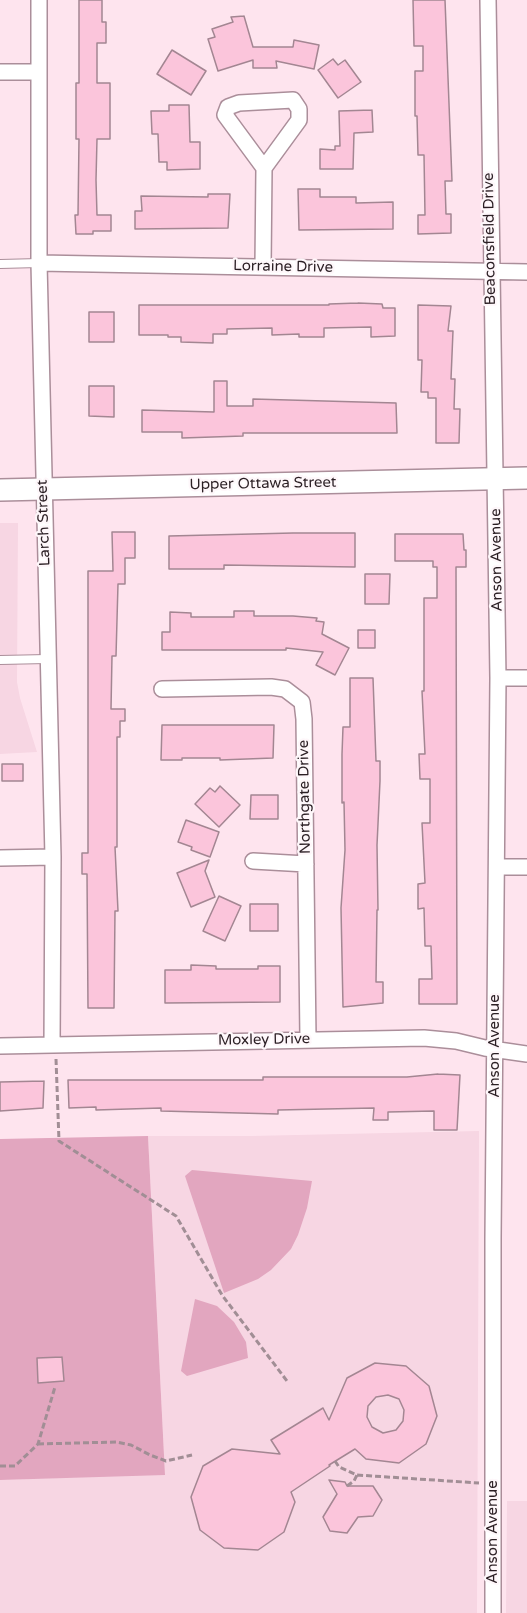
<!DOCTYPE html>
<style>
body{margin:0}
canvas{display:block;background:#fee4ee}
</style>
<canvas width="527" height="1613"></canvas>
<script>
const ctx = document.querySelector('canvas').getContext('2d');
ctx.lineJoin = 'round';
function fill(path, color) { ctx.fillStyle = color; ctx.fill(path, 'evenodd'); }
const poly = rows => new Path2D(rows.map(r => 'M' + r).join(''));
function trace(path, color, width, dash) { ctx.strokeStyle = color; ctx.lineWidth = width; ctx.lineCap = dash ? 'butt' : 'round'; ctx.setLineDash(dash || []); ctx.stroke(path); }
function drawText(font, color, halo, rows, align = 'center') {
  ctx.font = font + ' "Varela Round",sans-serif'; ctx.lineWidth = 4.5; ctx.setLineDash([]); ctx.textBaseline = 'middle'; ctx.strokeStyle = halo; ctx.fillStyle = color; for (const [text, x, y, turn = 0] of rows) {
    ctx.save(); ctx.translate(x, y); ctx.rotate((+turn || 0) * Math.PI / 180); ctx.textAlign = isNaN(turn) ? turn : align; if (halo) ctx.strokeText(text, 0, 0); ctx.fillText(text, 0, 0); ctx.restore();
  }
}
const built = poly([
 [0,523,18,523,17,682,20,698,37,752,0,754],
 [479,1131,477,1613,0,1613,0,1480,165,1474,148,1136,251,1136],
 [507,1501,527,1501,527,1613,506,1613]
]);
const green = poly([
 [148,1136,165,1475,0,1480,0,1139],
 [192,1170,312,1181,307,1208,298,1235,291,1249,271,1270,258,1279,224,1293,185,1176],
 [195,1299,217,1306,234,1322,246,1342,248,1358,187,1376,181,1371]
]);
const building = poly([
 [79,0,102,0,102,22,106,22,106,43,97,43,97,83,110,83,110,139,97,139,96,180,97,215,111,215,111,231,93,231,93,234,76,234,75,215,78,215,79,139,76,139,76,83,79,83,79,0],
 [413,0,445,0,452,181,445,181,446,214,451,214,451,233,418,234,418,215,425,215,424,155,418,155,417,116,415,116,415,71,423,71,423,46,414,46,413,0],
 [244,16,253,47,293,47,294,40,319,45,314,69,276,61,277,68,253,68,253,60,218,71,208,39,215,37,212,29,233,22,231,17,244,16],
 [172,50,206,71,191,95,157,74,172,50],
 [333,59,338,65,345,60,361,82,338,98,318,70,333,59],
 [169,105,189,105,190,142,200,142,200,169,167,170,167,162,159,162,158,134,152,134,151,111,169,111,169,105],
 [372,110,373,132,354,133,353,169,320,169,320,149,335,150,335,146,340,146,339,111,372,110],
 [298,189,320,189,320,197,356,197,356,203,393,202,393,229,299,230,298,189],
 [208,194,230,194,228,228,135,229,135,211,142,211,141,196,208,197,208,194],
 [358,303,382,304,383,308,395,308,395,336,371,337,371,327,324,328,324,337,299,337,299,334,272,335,272,328,227,329,227,334,213,334,213,343,181,342,181,337,168,337,168,335,139,335,139,305,329,305,329,304,358,303],
 [418,305,451,306,448,331,453,331,451,379,455,379,454,409,460,409,459,443,436,443,436,398,428,398,428,392,421,392,422,360,418,360,418,305],
 [89,312,114,312,114,342,89,342,89,312],
 [214,381,227,381,227,406,253,406,253,399,396,403,397,433,243,433,243,436,182,438,182,432,142,432,142,410,214,412,214,381],
 [89,386,114,386,114,417,89,416,89,386],
 [112,532,135,532,135,558,125,558,125,584,118,584,116,656,112,656,111,709,125,709,125,721,120,721,120,737,117,737,117,847,115,847,118,911,115,911,114,1008,88,1008,87,874,82,874,82,853,88,853,88,571,113,571,112,532],
 [293,533,355,533,355,567,224,565,224,569,169,569,169,536,293,533],
 [395,534,463,534,464,550,466,550,466,567,456,567,457,1004,419,1004,419,979,432,979,431,946,425,946,424,908,418,909,418,884,425,883,422,823,430,823,430,779,420,779,419,754,425,754,422,691,424,691,424,598,437,598,437,567,433,567,433,561,395,561,395,534],
 [365,574,390,574,389,604,365,604,365,574],
 [234,611,254,611,254,616,293,616,317,618,316,621,324,622,322,634,349,648,335,675,316,665,323,652,286,648,286,650,162,650,162,632,170,632,170,612,191,613,191,617,234,617,234,611],
 [358,630,375,630,375,648,358,648,358,630],
 [350,678,373,678,376,761,380,761,380,781,377,845,378,910,377,910,376,982,383,982,383,1003,343,1007,341,908,345,850,344,802,342,803,342,754,343,727,350,727,350,678],
 [162,725,274,725,273,758,220,760,220,758,182,758,182,760,161,760,162,725],
 [2,764,23,764,23,781,2,781,2,764],
 [220,786,240,805,219,827,195,804,210,788,215,792,220,786],
 [251,795,278,795,278,819,250,819,251,795],
 [186,820,219,832,210,857,191,850,192,847,178,842,186,820],
 [209,860,205,871,215,897,191,907,177,873,209,860],
 [219,896,241,906,225,941,203,931,219,896],
 [250,904,278,904,278,931,250,931,250,904],
 [191,965,216,966,216,969,258,969,258,966,280,966,280,1002,165,1003,165,970,191,970,191,965],
 [438,1074,460,1075,457,1130,434,1130,434,1111,388,1112,388,1120,373,1120,374,1108,278,1110,278,1114,161,1111,161,1108,96,1110,96,1107,69,1108,68,1080,263,1080,263,1077,407,1077,438,1074],
 [44,1081,43,1108,0,1111,0,1082,44,1081],
 [62,1357,64,1381,38,1383,37,1358,62,1357],
 [375,1363,406,1366,429,1386,437,1416,426,1444,399,1463,366,1459,355,1449,329,1465,330,1466,291,1492,295,1502,284,1532,258,1550,224,1548,200,1530,191,1497,203,1466,232,1449,280,1454,271,1440,323,1408,329,1420,347,1378,375,1363],
 [388,1395,399,1399,404,1410,403,1421,396,1430,383,1433,372,1427,367,1417,368,1406,376,1397,388,1395],
 [329,1480,345,1482,347,1486,373,1486,382,1500,373,1516,358,1517,347,1533,330,1531,323,1517,337,1494,329,1480]
]);
const path = poly([
 [56,1059,59,1141,176,1216,222,1295,287,1381],
 [38,1444,116,1442,131,1445,150,1455,166,1461,192,1455],
 [335,1461,339,1467,357,1475,479,1483],
 [0,1466,15,1466,38,1444,55,1387],
 [347,1486,354,1481,357,1475]
]);
const lane = poly([
 [0,264,39,263],
 [0,660,47,659]
]);
const street = poly([
 [39,0,39,263,53,857,52,1045],
 [488,0,498,678,493,1238,493,1613],
 [0,72,38,72],
 [39,263,527,272],
 [263,266,264,168,299,120,299,109,293,100,239,103,228,107,225,115,264,168],
 [498,678,527,678],
 [162,689,271,687,285,689,302,702,304,719,308,1039],
 [0,858,53,857],
 [253,861,306,864],
 [497,867,527,867],
 [0,1046,424,1038,456,1041,485,1048,527,1054]
]);
const secondary = poly([
 [0,490,527,478]
]);
const streetNames = [
 ["Beaconsfield Drive",490,239,-91],
 ["Lorraine Drive",283,267,1],
 ["Upper Ottawa Street",263,484,-1],
 ["Larch Street",44,523,-92],
 ["Anson Avenue",497,560,-91],
 ["Northgate Drive",305,797,-91],
 ["Moxley Drive",264,1040,-1],
 ["Anson Avenue",495,1046,-90],
 ["Anson Avenue",493,1532,-90]
];
fill(built, '#f7d6e3');
fill(green, '#e2a6bf');
fill(building, '#fbc5db');
trace(building, '#a38692', 1.5);
trace(lane, '#ab8e9a', 10);
trace(street, '#ab8e9a', 18);
trace(secondary, '#ab8e9a', 24);
trace(path, '#a18e95', 3, [6, 3]);
trace(lane, '#fff', 8);
trace(street, '#fff', 15);
trace(secondary, '#fff', 21);
drawText('15px', '#2b1f24', '#fef7fa', streetNames);
</script>
